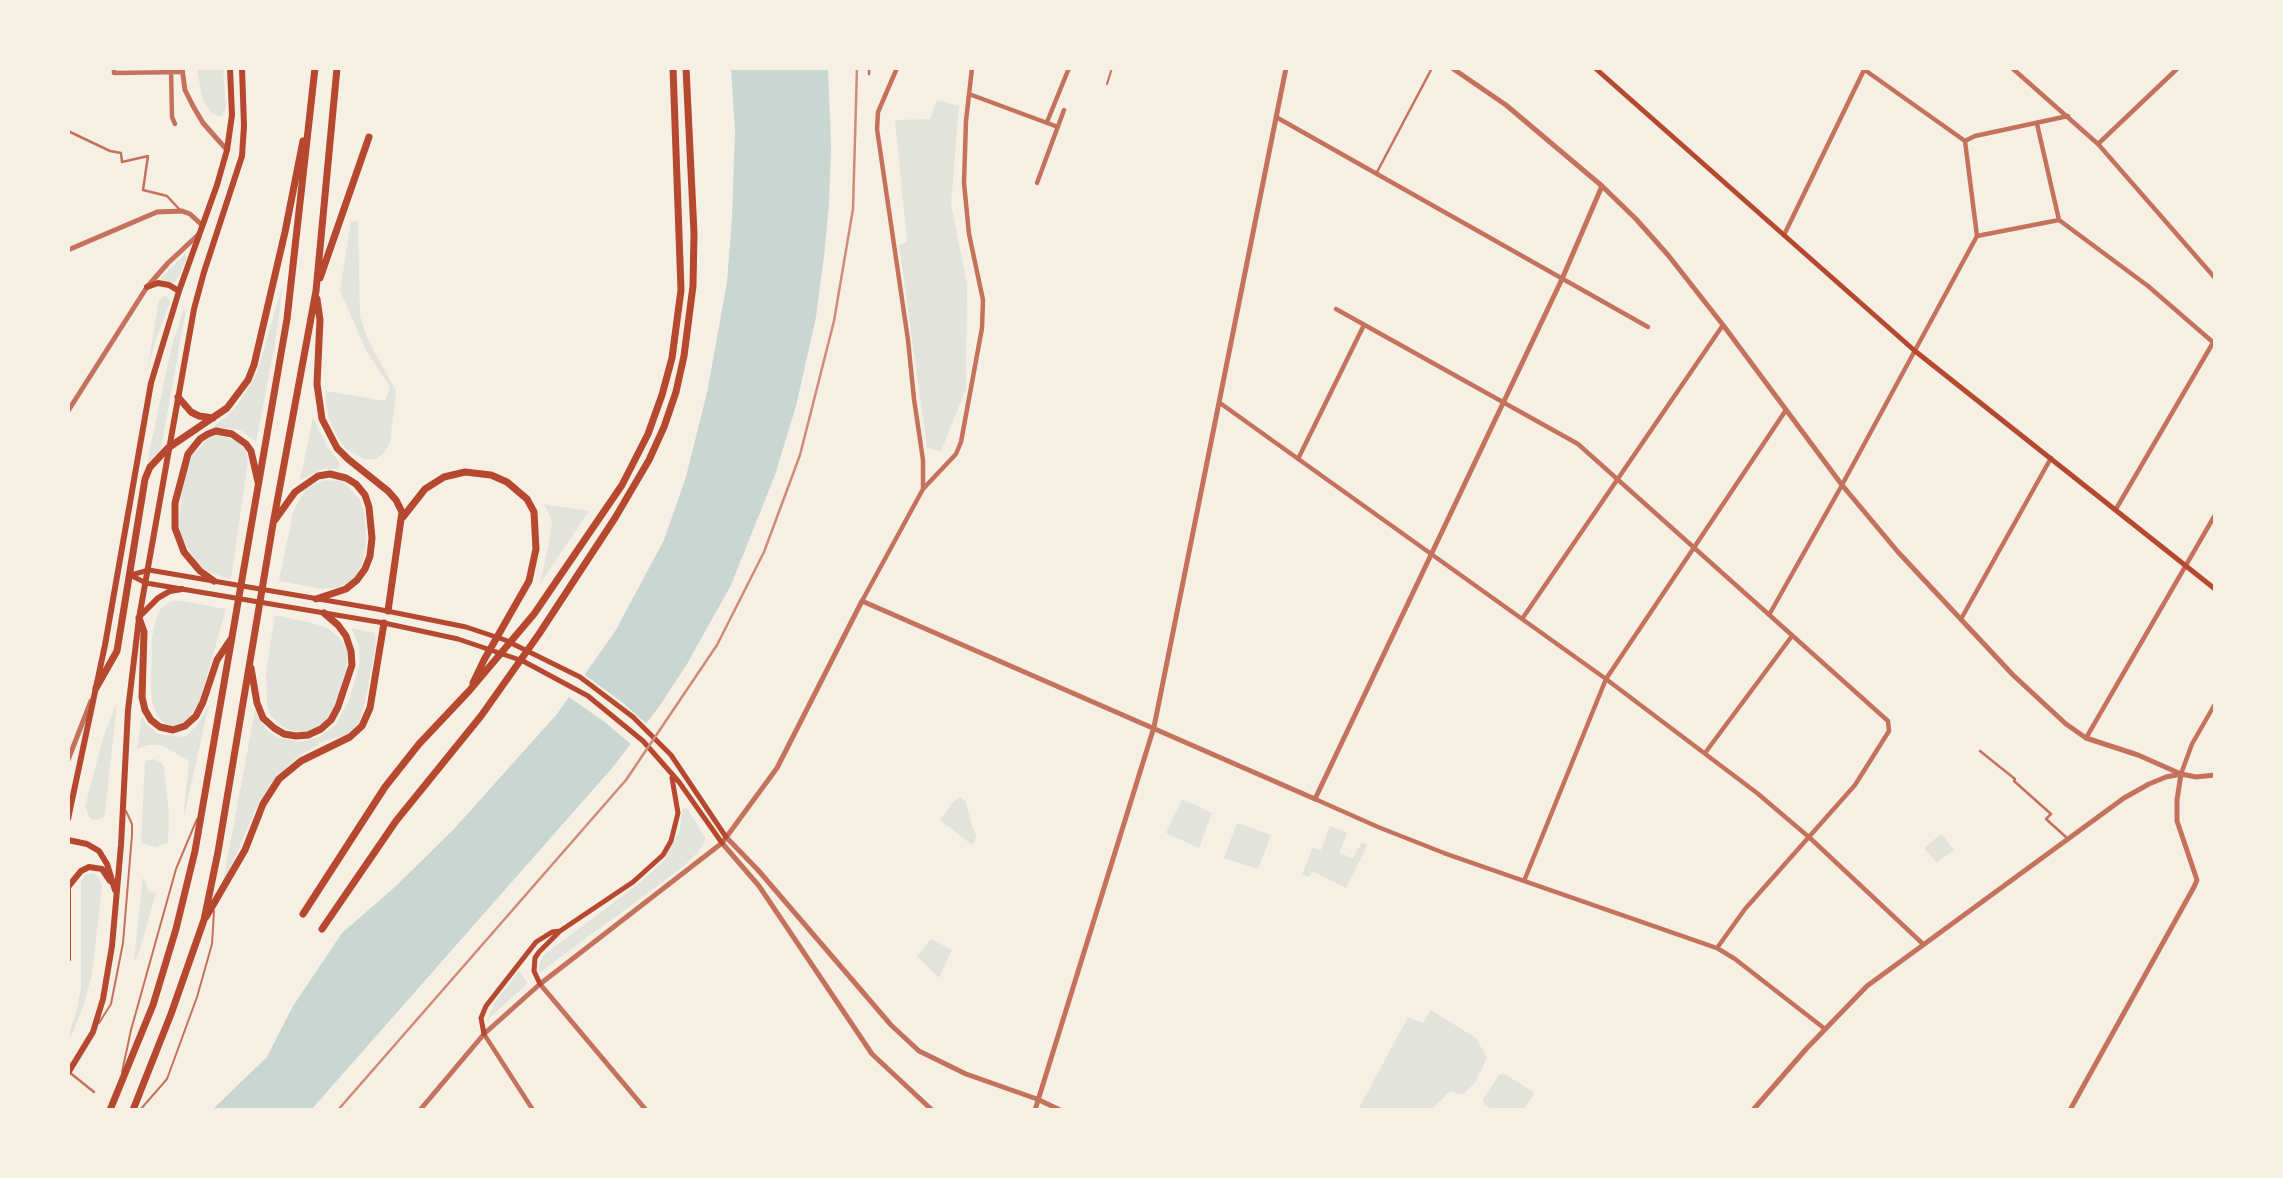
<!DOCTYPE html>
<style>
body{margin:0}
#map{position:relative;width:2283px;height:1178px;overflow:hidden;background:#f6efe4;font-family:"Exo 2",sans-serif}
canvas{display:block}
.frame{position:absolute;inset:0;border:70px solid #f6efe4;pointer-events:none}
</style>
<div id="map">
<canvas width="2283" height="1178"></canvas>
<div class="frame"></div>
</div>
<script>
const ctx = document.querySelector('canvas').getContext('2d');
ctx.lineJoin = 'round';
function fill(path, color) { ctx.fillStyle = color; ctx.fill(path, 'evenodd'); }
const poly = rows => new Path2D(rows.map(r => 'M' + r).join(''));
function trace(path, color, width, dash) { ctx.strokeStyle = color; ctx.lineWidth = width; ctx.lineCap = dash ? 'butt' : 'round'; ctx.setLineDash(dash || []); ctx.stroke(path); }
const green = poly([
 [197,68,223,68,226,107,222,116,217,116,211,112,202,98],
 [937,100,959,106,951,204,967,284,966,389,941,451,927,448,899,245,907,242,895,120,930,119],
 [351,221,358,222,360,316,367,338,396,391,390,443,384,453,376,459,364,459,346,449,338,438,329,419,325,400,326,391,385,401,390,387,366,350,340,291],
 [184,255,188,256,176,281,173,283,160,279],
 [283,284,275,344,256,442,240,430,226,428,207,431,226,417,238,404,257,373],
 [166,295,170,302,155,342,147,372,159,300],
 [186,309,161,449,147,463,171,349,183,311],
 [313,418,328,448,340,463,339,469,323,469,300,480],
 [219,435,237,441,245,449,248,461,231,579,210,573,197,562,182,539,179,524,183,484,192,455,209,438],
 [324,480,340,481,346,484,360,500,365,517,366,540,363,561,359,572,349,583,335,588,322,589,279,581,293,512,306,488],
 [544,504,589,511,540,584,550,538,552,520],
 [172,601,183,601,226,609,200,701,187,722,175,727,165,724,157,715,152,703,151,687,152,637,156,619,161,608],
 [275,615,316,624,329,629,340,638,347,651,347,662,344,683,335,705,326,720,316,728,304,732,293,731,280,725,271,716,267,705,266,672],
 [351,628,375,633,376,643,366,698,359,723,355,728,345,735,322,742,296,758,278,776,256,808,222,887,255,710,267,730,279,738,300,742,319,737,336,724,349,700,360,662,359,646],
 [117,703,105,815,102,818,95,820,90,818,85,807,103,738],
 [209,705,183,821,189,761,162,745,148,745,137,749,142,716,146,724,159,734,185,737,197,725],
 [154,759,162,763,164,768,169,815,168,843,156,847,141,843,145,761],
 [960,797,966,802,972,827,977,835,972,845,940,820,953,802],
 [1182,799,1212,813,1199,848,1166,833],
 [687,808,706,839,698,852,684,866,539,973,539,963,545,954,637,885,663,862,680,830,682,809],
 [1237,823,1271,835,1258,869,1224,858],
 [1330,826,1347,833,1339,853,1353,858,1362,842,1367,845,1346,888,1312,871,1309,877,1302,875,1313,847,1321,850],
 [1941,834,1954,849,1937,863,1924,848],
 [93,873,99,878,102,886,92,974,83,1007,68,1044,68,1036,77,1009,81,988,81,881,86,874],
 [143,877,149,892,156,893,138,956,134,961],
 [931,939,952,950,939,978,917,956],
 [519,971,528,983,487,1020,495,1002],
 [1431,1010,1476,1038,1487,1058,1474,1084,1462,1095,1450,1091,1431,1110,1358,1110,1408,1017,1423,1023],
 [1503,1073,1532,1091,1534,1094,1523,1110,1493,1110,1484,1104,1483,1099,1499,1075]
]);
const water = poly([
 [731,68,828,68,831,146,829,205,824,256,816,317,796,406,775,475,731,585,687,664,661,704,613,767,311,1110,212,1110,267,1057,293,1006,342,933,396,886,454,829,557,714,616,630,664,540,686,477,707,393,727,282,732,217,735,132]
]);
const pier = poly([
 [582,673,622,702,649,726,633,746,606,723,566,695]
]);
const service = poly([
 [1107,84,1112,68],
 [99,1023,111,1004,123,943,132,835,132,824,126,811],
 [122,1072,131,1030,176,869,197,819],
 [140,1110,167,1079,197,997,212,944,214,911]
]);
const pedestrian = poly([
 [869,74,869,68],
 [68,131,110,151,121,153,122,162,148,156,143,190,167,196,181,211],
 [1376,174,1432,68],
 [1980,751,2015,779,2014,781,2051,814,2046,819,2067,838],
 [69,1072,94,1092]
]);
const minor = poly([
 [114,68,114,73,182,72],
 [897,68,878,112,877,129,908,340,914,399,923,460,923,488],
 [1862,68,1965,141,1977,236],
 [2012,68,2098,144,2215,278],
 [171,69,172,117,175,124],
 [969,94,1058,127],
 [1276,117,1648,327],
 [1047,122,1069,68],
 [2037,124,2059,220,2148,286,2215,344],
 [1965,141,1975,136,2068,116],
 [2098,144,2178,68],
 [1037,183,1064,110],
 [1784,235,1864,70],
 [1977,236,2059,220],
 [1336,309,1578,444,1888,721,1889,731,1855,785,1745,909,1717,948],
 [1220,403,1606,679,1757,793,1810,838,1923,944],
 [1298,459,1364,325],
 [2116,509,2214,341],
 [862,601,923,489,956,454,961,442,982,328,983,300,969,234,964,183,966,121,972,68],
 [1769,615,1842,485,1977,236],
 [1522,619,1723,325],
 [1961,619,2051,458],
 [2086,738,2215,515],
 [1705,753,1792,636],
 [2181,774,2192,744,2215,704],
 [1315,799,1378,827,1444,853,1717,948,1735,959,1825,1029],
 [1524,881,1606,679,1786,410],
 [484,1034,533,1110]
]);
const tertiary = poly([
 [182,68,185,90,193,106,203,123,227,150],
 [1452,68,1506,105,1602,186,1636,219,1668,255,1723,325,1842,485,1898,552,2013,675,2066,724,2086,738,2138,755,2181,774],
 [68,250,157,212,182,211,190,214,202,225],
 [68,411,147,287,168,263,198,235],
 [68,760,91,701],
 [726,837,758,870,891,1025,919,1051,966,1074,1037,1099,1060,1110],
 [722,843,759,886,872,1054,932,1110],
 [540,984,646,1110],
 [420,1110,484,1034,540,984,722,843,777,768,862,601,1315,799,1562,279,1602,186],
 [1035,1110,1154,727,1286,68],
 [1753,1110,1807,1048,1867,986,2124,798,2149,784,2166,777,2181,774,2196,777,2215,775],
 [2070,1110,2194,887,2197,880,2177,821,2177,800,2181,774]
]);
const secondary = poly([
 [1595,68,1915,351,2215,589],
 [131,575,149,570,377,609,466,627,505,640,580,677,633,717,671,755,726,837],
 [132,576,146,583,384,623,458,639,523,661,588,696,643,741,679,782,722,843],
 [540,984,534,971,535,958,539,952,560,931,633,882,663,855,671,841,678,813,672,778],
 [484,1034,481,1018,486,1006,536,942,552,932,560,931]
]);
const primary = poly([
 [147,287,158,283,169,285,179,291],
 [140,616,158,598,170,591,182,589],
 [68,819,105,645,151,383,179,291,217,185,227,150,232,115,230,68],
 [68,840,87,844,99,851,107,864,115,890],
 [68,887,81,871,89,867,102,869,110,881],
 [68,890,68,959],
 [68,1073,93,1032,103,999,112,946,121,845,128,710,139,618,194,309,204,272,242,156,244,126,242,68]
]);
const motorway = poly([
 [320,278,369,137],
 [317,299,320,320,317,384,322,419,337,448,348,459,388,491,396,500,402,512,388,611],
 [178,397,191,412,199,416,213,418],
 [403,517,425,489,444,477,465,472,491,475,507,482,527,499,534,512,536,549,529,581,484,660,473,683],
 [275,520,295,492,318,476,330,474,346,478,356,484,365,495,369,507,372,538,370,556,365,569,357,580,346,589,316,599],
 [214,581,200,571,184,552,175,528,175,503,188,454,200,439,208,434,216,431,232,434,246,444,251,451,258,482],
 [139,618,144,632,142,697,145,710,151,720,160,727,173,730,185,726,196,716,203,702,217,660,231,639],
 [251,668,257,703,263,718,274,728,284,734,296,736,308,735,321,729,331,720,338,707,352,665,351,651,346,636,338,625,324,613],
 [96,688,117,651,145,479,150,467,168,448,227,408,248,380,254,365,285,232,303,141],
 [303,914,385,787,419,744,469,691,534,614,622,485,648,434,662,395,672,358,681,290,673,68],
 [206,917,245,850,263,804,279,779,301,761,350,737,362,726,370,708,384,623],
 [322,929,396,821,481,716,539,634,615,518,649,460,664,427,676,392,684,356,693,286,694,233,686,68],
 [110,1110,153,1005,176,929,195,851,287,319,315,68],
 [133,1110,171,1014,204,920,218,852,273,524,316,291,337,68]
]);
const rail = poly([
 [338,1110,626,780,717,645,764,552,800,455,834,321,853,209,857,68]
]);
fill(green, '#e2e4dc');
fill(water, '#c9d6d2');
fill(pier, '#f6efe4');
trace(service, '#c5725c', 2);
trace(pedestrian, '#c5725c', 2.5);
trace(minor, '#c5725c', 4.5);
trace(tertiary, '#c5725c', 5);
trace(secondary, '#b5482f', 5);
trace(primary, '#b5482f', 6);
trace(motorway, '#b5482f', 7);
trace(rail, '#cf8b77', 2.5);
</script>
